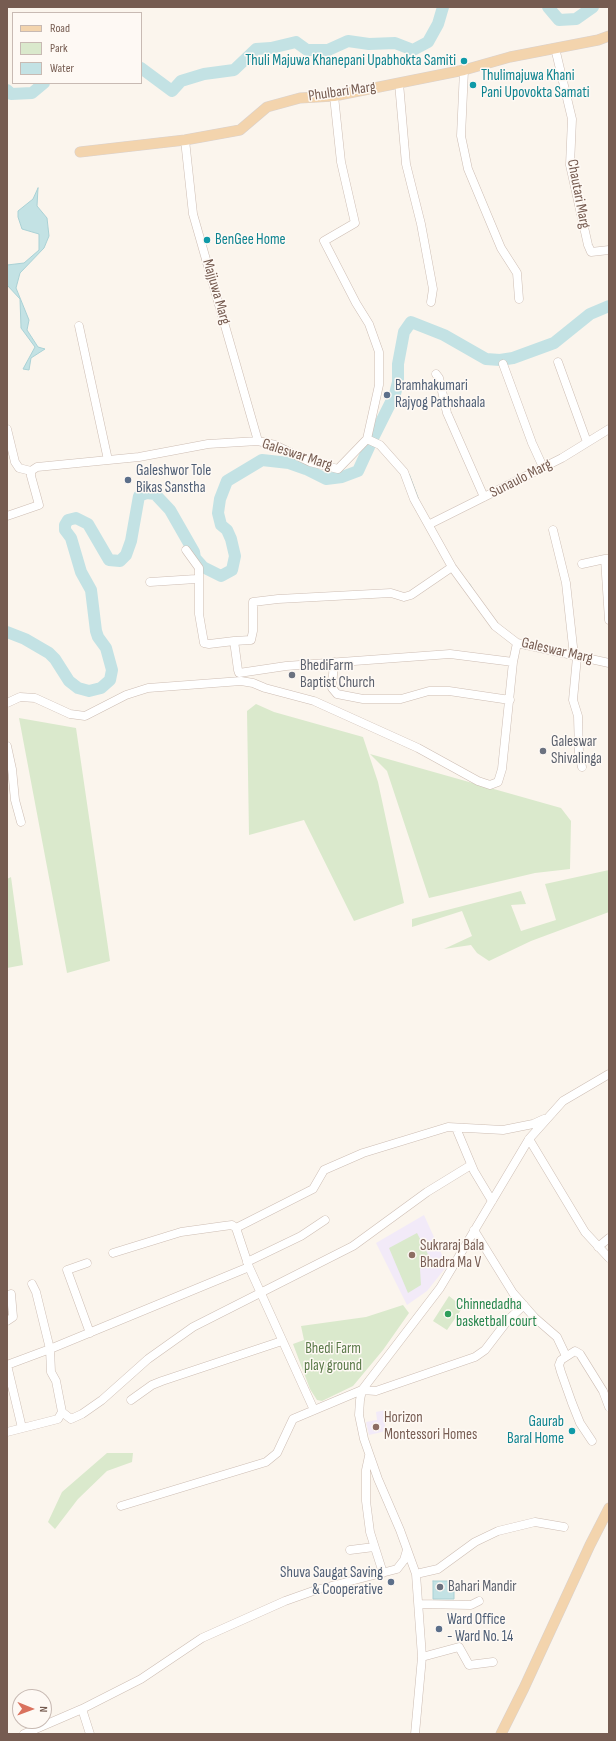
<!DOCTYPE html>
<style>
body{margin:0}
#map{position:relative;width:616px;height:1741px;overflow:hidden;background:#fbf5ed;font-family:"Sofia Sans Condensed",sans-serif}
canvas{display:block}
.frame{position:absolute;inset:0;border:8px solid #765c51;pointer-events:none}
.legend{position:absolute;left:12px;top:12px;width:130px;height:72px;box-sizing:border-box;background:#fef9f4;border:1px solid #c8bab3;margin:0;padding:5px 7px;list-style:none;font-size:12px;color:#765c51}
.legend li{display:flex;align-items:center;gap:8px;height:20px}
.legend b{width:20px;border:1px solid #c8bab3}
.north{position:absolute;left:12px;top:1689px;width:40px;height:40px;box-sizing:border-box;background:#fef9f4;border:1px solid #c8bab3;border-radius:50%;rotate:91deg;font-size:11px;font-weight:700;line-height:16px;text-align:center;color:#765c51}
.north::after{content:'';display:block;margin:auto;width:14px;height:18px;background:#da725e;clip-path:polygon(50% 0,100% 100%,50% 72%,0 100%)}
</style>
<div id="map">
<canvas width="616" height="1741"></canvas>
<div class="frame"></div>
<ul class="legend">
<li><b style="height:5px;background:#f3d4ad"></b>Road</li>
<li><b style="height:11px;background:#dae9cc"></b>Park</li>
<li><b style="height:11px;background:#c3e2e4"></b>Water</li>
</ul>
<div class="north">N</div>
</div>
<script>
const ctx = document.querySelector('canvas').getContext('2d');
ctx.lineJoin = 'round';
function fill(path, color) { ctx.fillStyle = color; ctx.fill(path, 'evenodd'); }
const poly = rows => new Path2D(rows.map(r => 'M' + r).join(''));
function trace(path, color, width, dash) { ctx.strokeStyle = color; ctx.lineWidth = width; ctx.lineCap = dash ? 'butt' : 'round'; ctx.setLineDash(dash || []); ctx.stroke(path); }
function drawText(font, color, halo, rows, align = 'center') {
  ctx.font = font + ' "Sofia Sans Condensed",sans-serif'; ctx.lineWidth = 3; ctx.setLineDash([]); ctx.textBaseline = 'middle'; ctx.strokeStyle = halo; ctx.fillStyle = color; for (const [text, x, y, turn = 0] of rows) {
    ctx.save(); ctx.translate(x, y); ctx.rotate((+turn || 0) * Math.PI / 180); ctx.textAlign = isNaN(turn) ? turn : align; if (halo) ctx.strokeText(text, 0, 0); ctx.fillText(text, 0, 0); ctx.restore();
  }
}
const education = poly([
 [424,1215,447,1266,427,1291,407,1305,376,1243],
 [385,1410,388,1419,384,1420,386,1431,369,1435,366,1422,377,1420,376,1412]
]);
const green = poly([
 [256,704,274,712,363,737,378,782,404,903,354,921,304,820,249,835,247,711],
 [19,718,76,728,110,961,67,973],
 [370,754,561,808,571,821,570,869,535,873,429,898,387,771],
 [609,870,609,912,531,941,489,961,477,953,471,945,444,949,472,936,462,911,412,927,412,919,521,891,526,904,511,905,521,931,556,920,545,884],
 [11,877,23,965,7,968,7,879],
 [417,1233,432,1262,426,1263,420,1269,421,1285,408,1293,389,1248],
 [449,1296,463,1307,447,1330,433,1321],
 [403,1305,409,1313,383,1350,353,1386,322,1401,317,1400,310,1389,293,1344,304,1340,301,1326,366,1317],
 [107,1453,133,1453,132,1462,107,1471,78,1499,55,1529,48,1522,62,1492]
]);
const water = poly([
 [38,188,37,206,47,218,49,236,44,248,20,273,16,288,29,320,27,330,38,347,45,349,31,358,29,370,23,369,35,347,21,328,20,299,7,285,7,265,24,263,39,250,39,234,22,229,18,217,18,211,33,199,38,188],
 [433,1581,454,1581,454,1599,433,1599,433,1581]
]);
const stream = poly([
 [409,475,418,499],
 [469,584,474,592]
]);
const river = poly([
 [548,7,559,20,576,19,593,7],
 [141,68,172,91,181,81,204,74,234,70,256,49,271,48,296,42,307,50,328,50,348,41,369,44,395,43,413,50,428,42,438,24,443,7],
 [7,90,11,94,32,93,44,83],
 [373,438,395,394,398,382,398,364,404,332,411,322,444,335,486,359,500,360,513,358,554,343,590,314,609,306],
 [7,632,25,639,49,653,55,659,69,681,78,688,89,691,101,688,110,680,112,670,106,648,98,637,96,631,91,590,81,572,71,538,65,530,65,525,68,520,76,518,88,524,109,560,120,561,126,555,131,541,139,496,147,493,155,494,170,510,194,552,195,558,203,567,221,576,232,570,235,556,231,539,227,530,221,525,218,513,220,499,227,481,262,460,289,463,306,469,326,479,342,477,358,471,369,447]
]);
const minor = poly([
 [555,48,572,119,570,165,588,245,591,252,609,250],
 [464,70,461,136,468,169,501,248,517,273,519,299],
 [399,83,406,164,421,224,433,289,431,302],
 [334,96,341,162,355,223,324,241,356,303,369,324,379,352,379,385,367,439],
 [185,140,193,214,258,441],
 [79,326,108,460],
 [558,362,587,442],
 [503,364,532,443,543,467],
 [436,374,439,378,447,413,484,497],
 [7,429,15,462,19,468,31,471],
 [7,516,39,505,31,476,31,471,37,467,139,457,208,444,258,441,275,445,310,462,338,469,367,439,380,445,404,472,414,499,452,567,495,626,517,643,609,663],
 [430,524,562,458,609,429],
 [553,530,566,583,574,656],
 [186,550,199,568,199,577],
 [609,559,605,559,609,620],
 [582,564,605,559],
 [452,567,411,595,404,597,391,593,278,599,253,602,253,631,251,640,234,641,238,670,239,673,286,666,450,654,513,662],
 [150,582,196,579,199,577,199,614,204,643,209,644,234,641],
 [577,657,573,700,578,716,579,753,582,767],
 [334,662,332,688,337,694,363,699,401,699,429,691,449,691,510,700],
 [7,703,20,697,35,698,70,714,85,716,126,695,148,688,241,681,253,683,265,688,314,701,418,748,478,781,490,785,498,782,502,769,513,662,517,643],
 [7,746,12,769,15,800,21,822],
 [456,1128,474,1171,492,1201],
 [529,1139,585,1232,609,1258],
 [474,1230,513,1293,535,1318,557,1337,566,1356],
 [598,1247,609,1238],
 [113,1253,181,1232,224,1226,232,1225,236,1228],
 [247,1262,301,1236,325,1220],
 [87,1263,67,1270,90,1333],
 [7,1321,13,1317,11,1294],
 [7,1365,50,1349,249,1267],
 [7,1365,22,1428],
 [131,1400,152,1385,162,1381,282,1341],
 [314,1410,249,1267,236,1228,313,1189,324,1170,363,1153,448,1127,503,1130,533,1124,544,1119],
 [62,1412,71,1419,82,1414,102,1400,148,1359,193,1327,353,1246,427,1192,471,1165],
 [7,1432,58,1419,62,1412,56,1381,51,1372,50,1349,36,1292,32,1284],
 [592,1441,580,1423,572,1403,561,1372,559,1365,561,1360,575,1351,580,1354,603,1391,609,1407],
 [369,1456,366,1470,366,1501,370,1532,383,1573],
 [121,1506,266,1462,277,1453,293,1419,362,1390,376,1391,475,1357,485,1350,508,1320,524,1305],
 [350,1550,374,1547],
 [416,1574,438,1569,475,1542,498,1531,535,1522,564,1527],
 [419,1604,471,1605,479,1601],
 [422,1657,459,1647,469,1665,493,1662],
 [82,1709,90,1734],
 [24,1734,82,1709,141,1679,202,1638,285,1601,316,1590,397,1569,404,1560,407,1550],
 [415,1734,422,1657,416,1574,400,1530,378,1479,364,1439,359,1415,360,1400,362,1390,440,1288,529,1139,563,1101,609,1074]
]);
const major = poly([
 [80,152,185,140,240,130,267,107,300,98,334,96,464,70,510,57,598,40,609,36],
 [501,1734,524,1688,590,1545,609,1508]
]);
const markers = [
 [464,61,4,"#0f9aa8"],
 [473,85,4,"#0f9aa8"],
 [207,240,4,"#0f9aa8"],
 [387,395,4,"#5c6f8a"],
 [128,480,4,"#5c6f8a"],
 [292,675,4,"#6b7280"],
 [543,751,4,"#6b7280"],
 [412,1255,4,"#8d6e63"],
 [448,1314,4,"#2e9e5b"],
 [376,1427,4,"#8d6e63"],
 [572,1431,4,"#0f9aa8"],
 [391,1582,4,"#5c6f8a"],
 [440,1587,4,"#6b7280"],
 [439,1629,4,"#5c6f8a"]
];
const cultureNames = [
 ["Thuli Majuwa Khanepani Upabhokta Samiti",456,61],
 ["Thulimajuwa Khani",481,76,"left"],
 ["Pani Upovokta Samati",481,93,"left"],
 ["BenGee Home",215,240,"left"],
 ["Gaurab",564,1422],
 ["Baral Home",564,1439]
];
const streetNames = [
 ["Phulbari Marg",342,92,-8],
 ["Chautari Marg",578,194,79],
 ["Majjuwa Marg",216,292,74],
 ["Galeswar Marg",297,455,18],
 ["Sunaulo Marg",521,479,-27],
 ["Galeswar Marg",557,651,13]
];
const serviceNames = [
 ["Bramhakumari",395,386],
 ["Rajyog Pathshaala",395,403],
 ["Galeshwor Tole",136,471],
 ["Bikas Sanstha",136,488],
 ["Shuva Saugat Saving",383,1573,"right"],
 ["& Cooperative",383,1590,"right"],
 ["Ward Office",447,1620],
 ["- Ward No. 14",447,1637]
];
const worshipNames = [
 ["BhediFarm",300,666],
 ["Baptist Church",300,683],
 ["Galeswar",551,742],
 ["Shivalinga",551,759],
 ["Bahari Mandir",448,1587]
];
const educationNames = [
 ["Sukraraj Bala",420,1246],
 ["Bhadra Ma V",420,1263],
 ["Horizon",384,1418],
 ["Montessori Homes",384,1435]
];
const leisureNames = [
 ["Chinnedadha",456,1305],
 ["basketball court",456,1322]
];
const parkNames = [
 ["Bhedi Farm",333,1349],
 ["play ground",333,1366]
];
fill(education, '#f2eaf8');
fill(green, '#dae9cc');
fill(water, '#c3e2e4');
trace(water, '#aad1d5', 1);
trace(stream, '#aad1d5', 2);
trace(river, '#c3e2e4', 12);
trace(minor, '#cdbdb3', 9);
trace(major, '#d9d1ce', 11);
trace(minor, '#fff', 8);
trace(major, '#f3d4ad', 10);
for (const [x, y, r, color] of markers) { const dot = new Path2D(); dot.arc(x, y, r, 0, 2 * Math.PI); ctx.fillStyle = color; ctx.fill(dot); trace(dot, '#fef9f4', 1.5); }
drawText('15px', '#0d838f', '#fef9f4', cultureNames, 'right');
drawText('15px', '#765c51', '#fef9f4', streetNames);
drawText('15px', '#4e5e75', '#fef9f4', serviceNames, 'left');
drawText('15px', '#5b616d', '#fef9f4', worshipNames, 'left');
drawText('15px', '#785e54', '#fef9f4', educationNames, 'left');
drawText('15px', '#27864d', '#fef9f4', leisureNames, 'left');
drawText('15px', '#5b7a4a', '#fef9f4', parkNames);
</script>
